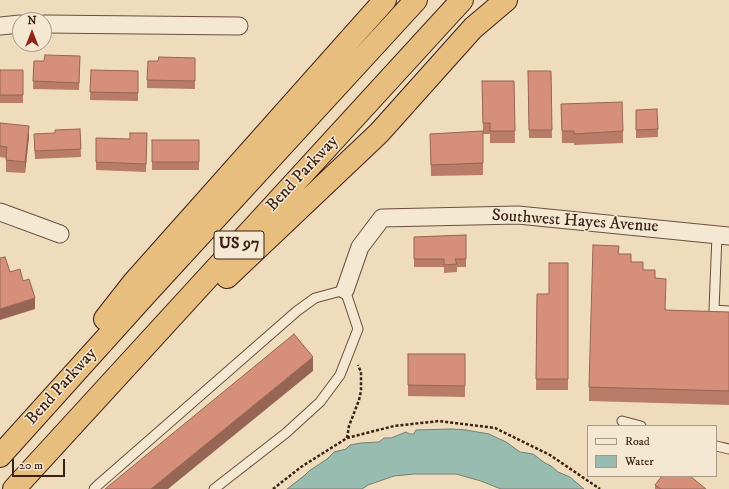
<!DOCTYPE html>
<style>
body{margin:0}
#map{position:relative;width:729px;height:489px;overflow:hidden;background:#eedcbc;font-family:"IM FELL DW Pica",serif}
canvas{display:block}
.legend{position:absolute;left:587px;top:425px;width:130px;height:52px;box-sizing:border-box;background:#f4e8d3;border:1px solid #aa9887;margin:0;padding:5px 7px;list-style:none;font-size:12px;color:#3c2014}
.legend li{display:flex;align-items:center;gap:8px;height:20px}
.legend b{width:20px;border:1px solid #aa9887}
.north{position:absolute;left:12px;top:12px;width:40px;height:40px;box-sizing:border-box;background:#f4e8d3;border:1px solid #aa9887;border-radius:50%;rotate:0deg;font-size:11px;font-weight:700;line-height:16px;text-align:center;color:#3c2014}
.north::after{content:'';display:block;margin:auto;width:14px;height:18px;background:#8f2418;clip-path:polygon(50% 0,100% 100%,50% 72%,0 100%)}
.scale{position:absolute;left:12px;top:459px;width:53px;height:18px;box-sizing:border-box;border:2px solid #3c2014;border-top:0;padding-left:5px;font-size:12px;line-height:14px;white-space:nowrap;color:#3c2014;-webkit-text-stroke:3px #f4e8d3;paint-order:stroke}
</style>
<div id="map">
<canvas width="729" height="489"></canvas>
<ul class="legend">
<li><b style="height:5px;background:#f4e8d3"></b>Road</li>
<li><b style="height:11px;background:#99bcb0"></b>Water</li>
</ul>
<div class="north">N</div>
<div class="scale">20 m</div>
</div>
<script>
const ctx = document.querySelector('canvas').getContext('2d');
ctx.lineJoin = 'round';
function fill(path, color) { ctx.fillStyle = color; ctx.fill(path, 'evenodd'); }
const poly = rows => new Path2D(rows.map(r => 'M' + r).join(''));
function trace(path, color, width, dash) { ctx.strokeStyle = color; ctx.lineWidth = width; ctx.lineCap = dash ? 'butt' : 'round'; ctx.setLineDash(dash || []); ctx.stroke(path); }
function drawText(font, color, halo, rows, align = 'center') {
  ctx.font = font + ' "IM FELL DW Pica",serif'; ctx.lineWidth = 3; ctx.setLineDash([]); ctx.textBaseline = 'middle'; ctx.strokeStyle = halo; ctx.fillStyle = color; for (const [text, x, y, turn = 0] of rows) {
    ctx.save(); ctx.translate(x, y); ctx.rotate((+turn || 0) * Math.PI / 180); ctx.textAlign = isNaN(turn) ? turn : align; if (halo) ctx.strokeText(text, 0, 0); ctx.fillText(text, 0, 0); ctx.restore();
  }
}
const water = poly([
 [451,429,466,430,489,434,506,442,520,452,533,454,545,463,551,466,558,472,570,477,584,489,501,489,481,481,456,474,414,474,394,476,368,485,362,489,287,489,305,475,309,471,327,459,334,452,346,449,350,445,361,443,379,442,384,438,391,438,406,432,410,434,414,434,416,430,451,429]
]);
const path = poly([
 [347,438,349,426,359,400,361,391,361,372,358,365],
 [273,489,301,467,347,438,394,426,439,421,495,428,550,455,600,489]
]);
const lane = poly([
 [717,235,714,310,729,311],
 [622,421,641,426],
 [716,446,729,449],
 [94,489,98,485,297,311,315,298,345,290,358,329,340,375,320,402,286,433,214,489]
]);
const street = poly([
 [44,24,239,26],
 [0,26,20,24],
 [0,212,60,234],
 [345,290,360,247,382,218,518,215,729,236]
]);
const highway = poly([
 [227,277,379,133,473,28,506,0],
 [105,319,134,282,385,0],
 [0,456,146,294,416,0],
 [14,489,462,0]
]);
const wall = poly([
 [80,56,79,90,33,89,34,61,44,61],
 [195,58,195,89,147,88,147,80,158,61],
 [0,70,23,70,23,103,0,103],
 [91,70,138,71,138,101,90,100],
 [528,71,551,71,552,138,529,138],
 [514,81,515,143,490,143,490,134,483,134,483,175,431,176,430,134,483,131,482,93],
 [561,104,623,131,623,143,574,145,574,143,562,143],
 [636,110,658,129,658,137,636,138],
 [0,123,29,137,25,173,6,172,6,158,0,157],
 [80,129,81,157,35,159,34,142,55,133],
 [152,140,199,140,199,170,152,170],
 [147,141,146,172,96,170,96,162],
 [466,235,466,267,457,267,457,272,444,273,444,267,414,267,414,237],
 [619,254,655,278,666,310,729,312,729,405,589,401,589,387],
 [568,263,568,390,536,390,537,294,549,294],
 [408,354,465,354,465,397,408,396],
 [655,485,706,489,655,489]
]);
const shadedWall = poly([
 [29,126,29,137,25,173,25,162],
 [35,298,35,309,0,320,0,309],
 [313,357,313,371,168,489,151,489]
]);
const building = poly([
 [45,55,80,56,79,83,33,81,34,61,44,61,45,55],
 [159,57,195,58,195,81,147,80,148,61,158,61,159,57],
 [0,70,23,70,23,95,0,95,0,70],
 [91,70,138,71,138,93,90,92,91,70],
 [528,71,551,71,552,130,529,130,528,71],
 [482,81,514,81,515,131,490,131,490,123,483,123,482,81],
 [622,102,623,131,574,134,574,131,562,131,561,104,622,102],
 [657,109,658,129,636,130,636,110,657,109],
 [0,123,29,126,25,162,6,160,7,147,0,146,0,123],
 [80,129,81,149,35,151,34,134,55,133,55,130,80,129],
 [483,131,483,163,431,165,430,134,483,131],
 [130,133,147,133,146,164,96,162,96,138,130,139,130,133],
 [152,140,199,140,199,162,152,162,152,140],
 [466,235,466,259,455,259,457,264,444,265,444,259,414,259,414,237,466,235],
 [593,245,619,246,618,254,631,254,631,262,643,262,643,270,655,270,655,278,666,279,665,310,729,312,729,391,589,387,593,245],
 [5,257,10,272,20,269,23,281,29,279,35,298,0,309,0,258,5,257],
 [549,263,568,263,568,379,536,379,537,294,549,294,549,263],
 [294,334,313,357,151,489,105,489,294,334],
 [408,354,465,354,465,386,408,385,408,354],
 [662,476,690,476,706,489,661,489,655,485,662,476]
]);
const shields = [
 [239,245,50]
];
const shieldNames = [
 ["US 97",239,245]
];
const streetNames = [
 ["Bend Parkway",303,174,-47],
 ["Southwest Hayes Avenue",575,222,4],
 ["Bend Parkway",62,387,-48]
];
fill(water, '#99bcb0');
trace(water, '#747e72', 1);
trace(lane, '#684f3e', 11);
trace(street, '#684f3e', 19);
trace(highway, '#3c2014', 24);
trace(path, '#3c2014', 2.5, [3, 2]);
trace(lane, '#f4e8d3', 9);
trace(street, '#f4e8d3', 17);
trace(highway, '#e7be7e', 22);
fill(wall, '#b87c68');
fill(shadedWall, '#966555');
fill(building, '#d69079');
trace(building, '#966555', 1);
for (const [x, y, w] of shields) { const box = new Path2D(); box.roundRect(x - w / 2, y - 14, w, 28, 3); ctx.fillStyle = '#f4e8d3'; ctx.fill(box); trace(box, '#3c2014', 1); }
drawText('bold 16px', '#3c2014', null, shieldNames);
drawText('17px', '#3c2014', '#f4e8d3', streetNames);
</script>
